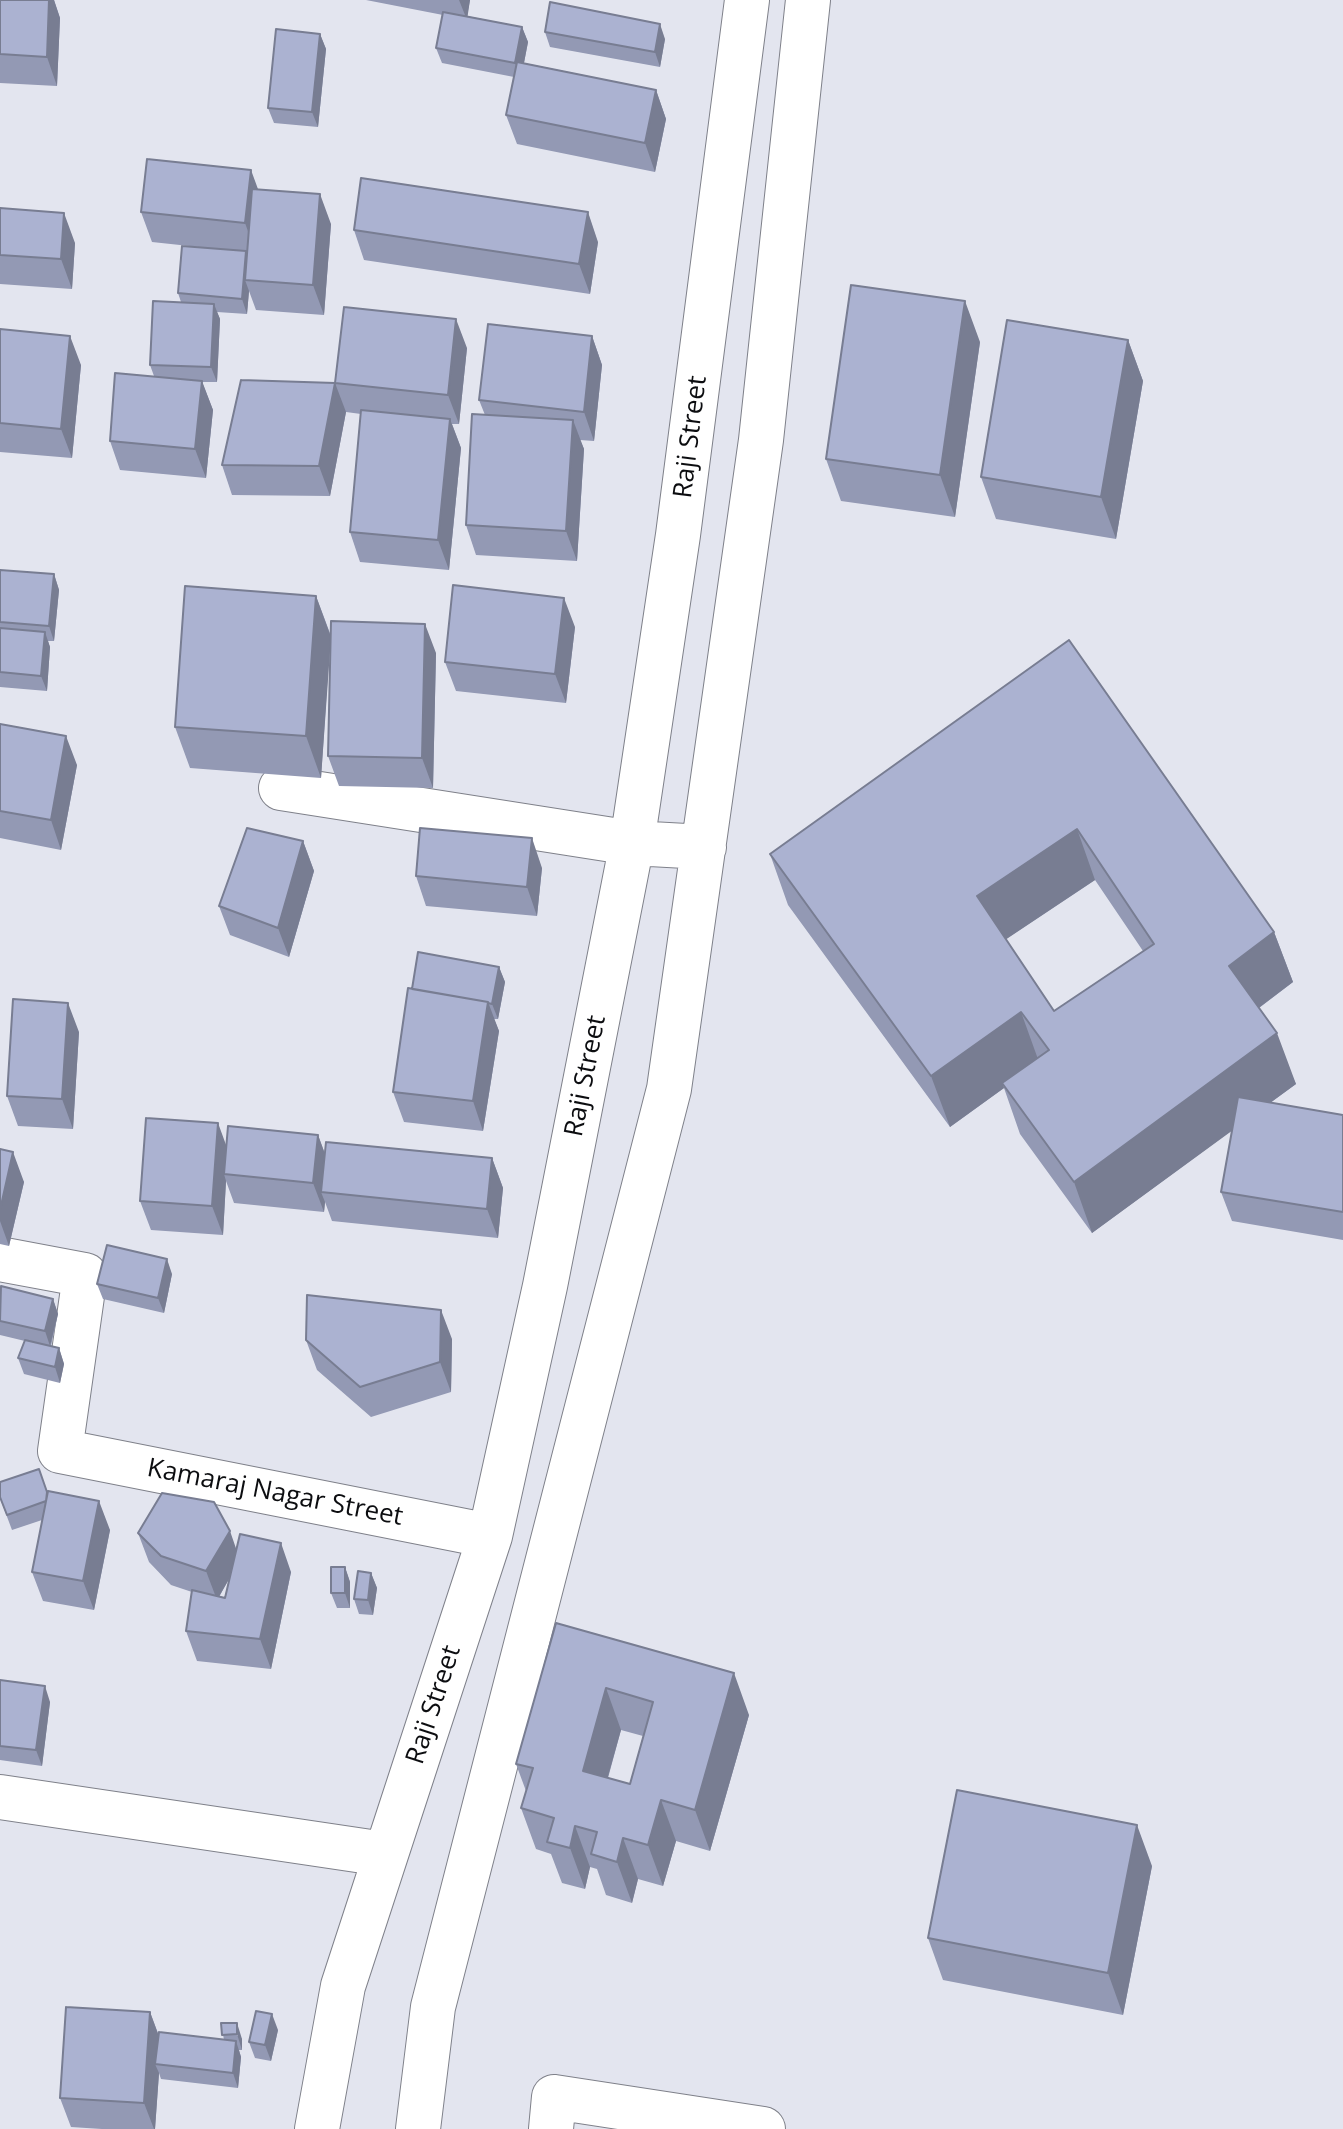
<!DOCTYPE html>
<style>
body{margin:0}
canvas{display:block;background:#e3e5ef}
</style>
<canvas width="1343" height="2129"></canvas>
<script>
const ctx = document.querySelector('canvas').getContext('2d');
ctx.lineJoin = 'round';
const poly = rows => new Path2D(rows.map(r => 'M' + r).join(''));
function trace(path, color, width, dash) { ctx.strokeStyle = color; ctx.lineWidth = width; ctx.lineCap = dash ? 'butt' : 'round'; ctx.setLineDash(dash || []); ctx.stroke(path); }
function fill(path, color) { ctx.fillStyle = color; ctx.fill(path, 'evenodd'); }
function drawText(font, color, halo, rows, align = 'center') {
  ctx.font = font + ' "Open Sans",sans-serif'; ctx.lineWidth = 6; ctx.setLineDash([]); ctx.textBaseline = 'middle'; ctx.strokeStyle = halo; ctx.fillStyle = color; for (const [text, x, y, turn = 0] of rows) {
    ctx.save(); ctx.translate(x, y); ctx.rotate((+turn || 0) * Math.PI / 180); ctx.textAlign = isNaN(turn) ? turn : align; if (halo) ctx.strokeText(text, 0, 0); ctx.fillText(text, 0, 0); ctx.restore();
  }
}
const minor = poly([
 [281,788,632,843,704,847],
 [0,1259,85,1275,60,1451,490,1536],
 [0,1797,384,1854],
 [317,2129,343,1986,490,1536,545,1286,632,843,678,535,747,0],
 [418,2129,433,2007,669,1089,761,440,808,0],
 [551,2129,554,2097,763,2129]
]);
const wall = poly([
 [0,0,54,0,60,18,57,86,0,83],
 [366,0,470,0,467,16,522,27,528,42,524,63,656,90,666,119,655,172,517,144,506,115,514,77,442,63,436,48,443,15],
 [545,32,665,39,660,67,550,47],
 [320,34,326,49,318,127,274,123,268,108],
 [258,190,331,224,324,315,256,310,249,291,247,314,217,312,220,319,217,382,202,382,213,410,206,478,120,470,110,441,154,376,150,365,181,302,178,293,236,251,152,242,141,212],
 [0,208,75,243,72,289,0,284],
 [354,230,598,242,590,294,364,260],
 [0,329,81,365,72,458,0,452],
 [592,336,602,365,594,441,580,440,584,449,577,561,476,555,466,525,485,415,479,400],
 [1128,340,1143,381,1116,539,996,519,981,477],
 [980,342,955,517,841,501,826,459],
 [467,348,459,424,452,424,461,448,449,570,360,562,350,532,361,414,346,412,330,496,232,495,222,465,335,383],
 [0,570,54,574,59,590,54,641,48,641,50,647,47,691,0,687],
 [316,596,331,636,436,653,433,788,339,786,328,756,330,643,321,778,190,768,175,727],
 [575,627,566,703,456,691,445,662],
 [1069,640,1274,932,1293,982,1259,1008,1296,1084,1270,1103,1343,1115,1343,1240,1232,1221,1221,1192,1232,1130,1092,1233,1020,1134,1004,1088,950,1127,788,905,770,854],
 [1095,880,1143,951,1054,1011,1006,939],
 [0,724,77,765,61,850,0,838],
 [303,841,314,871,289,957,230,935,219,906],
 [542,868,537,916,426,906,416,876],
 [499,967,505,982,498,1019,494,1019,499,1031,483,1131,404,1122,393,1092,412,989],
 [79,1032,73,1129,18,1126,7,1096],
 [318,1135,325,1154,492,1158,503,1188,498,1238,332,1221,325,1202,324,1212,234,1203,226,1181,223,1235,151,1230,140,1201,226,1146],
 [0,1149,24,1182,9,1246,0,1244],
 [172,1274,164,1313,103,1299,97,1284],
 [53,1299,58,1314,51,1346,59,1348,64,1364,60,1383,24,1374,18,1358,25,1341,0,1335,0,1321],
 [452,1339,451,1392,371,1417,317,1370,306,1340],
 [47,1492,110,1530,94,1610,43,1601,32,1572,42,1520,12,1530,0,1498],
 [138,1533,236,1550,291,1572,271,1669,197,1661,186,1631,192,1592,171,1585,149,1562],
 [229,1579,225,1598,219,1597],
 [345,1567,350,1582,350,1608,337,1608,331,1593],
 [371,1573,377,1588,373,1615,359,1614,354,1599],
 [556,1623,749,1715,710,1851,676,1841,663,1886,638,1879,632,1903,606,1895,597,1869,590,1867,585,1889,562,1883,551,1854,536,1849,521,1808,526,1791,516,1764],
 [621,1730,643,1736,630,1784,608,1778],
 [0,1680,50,1702,42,1766,0,1760],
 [1152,1866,1123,2015,943,1980,928,1938],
 [150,2012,159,2036,224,2040,221,2023,242,2039,242,2050,239,2050,241,2057,238,2088,161,2079,159,2073,155,2129,102,2129,71,2127,60,2098],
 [278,2030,271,2061,255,2058,249,2042]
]);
const shadedWall = poly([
 [49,0,54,0,60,18,57,86,47,57],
 [459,0,470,0,467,20],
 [660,24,665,39,660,67,655,52],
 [522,27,528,42,521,78,515,63],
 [320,34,326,49,318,127,312,112],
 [656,90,666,119,655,172,645,143],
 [251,170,262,200,256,253,245,223],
 [320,194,331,224,324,315,313,285],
 [588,212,598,242,590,294,579,264],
 [64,213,75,243,72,289,61,259],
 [246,251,251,267,245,280,249,291,247,314,242,299],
 [965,301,980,342,955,517,940,475],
 [214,304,220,319,217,382,211,367],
 [456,319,467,348,459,424,448,395],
 [70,336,81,365,72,458,61,429],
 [592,336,602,365,594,441,584,412],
 [1128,340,1143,381,1116,539,1101,497],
 [202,381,213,410,206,478,195,449],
 [335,383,346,412,330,496,319,466],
 [450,419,461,448,449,570,438,540],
 [573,420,584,449,577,561,566,531],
 [54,574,59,590,54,641,49,626],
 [316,596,331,637,321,778,306,736],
 [564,598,575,627,566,703,555,674],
 [425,624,436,653,433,788,422,758],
 [45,632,50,647,47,691,41,676],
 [66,736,77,765,61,850,51,820],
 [1077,829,1095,880,996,946,977,896],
 [532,838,542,868,537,916,527,887],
 [303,841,314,871,289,957,278,928],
 [1274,932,1293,982,1248,1016,1229,966],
 [499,967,505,982,498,1019,492,1004],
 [488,1002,499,1031,483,1131,473,1101],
 [68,1003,79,1032,73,1129,62,1099],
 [1021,1012,1039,1062,1002,1083,1004,1088,950,1127,931,1076],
 [1277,1033,1296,1084,1092,1233,1074,1182],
 [218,1123,229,1153,224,1174,226,1181,223,1235,212,1206],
 [318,1135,329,1165,321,1192,325,1202,324,1212,313,1183],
 [13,1152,24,1182,9,1246,0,1221,0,1210],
 [492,1158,503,1188,498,1238,487,1209],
 [167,1259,172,1274,164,1313,158,1298],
 [53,1299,58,1314,50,1346,45,1331],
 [441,1310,452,1339,451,1392,440,1362],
 [59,1348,64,1364,60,1383,55,1367],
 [99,1501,110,1530,94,1610,83,1581],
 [230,1531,240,1560,217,1600,206,1571],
 [281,1543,291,1572,271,1669,260,1639],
 [345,1567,350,1582,350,1608,345,1593],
 [371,1573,377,1588,373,1615,368,1600],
 [734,1673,749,1715,710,1851,695,1810],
 [45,1686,50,1702,42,1766,36,1750],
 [606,1688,621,1730,598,1812,583,1771],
 [661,1800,676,1841,663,1886,648,1845],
 [1137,1825,1152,1866,1123,2015,1108,1973],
 [575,1826,590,1867,585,1889,570,1848],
 [623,1838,638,1879,632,1903,617,1862],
 [150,2012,161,2042,155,2064,159,2073,155,2129,154,2129,144,2103],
 [272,2014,278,2030,271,2061,265,2045],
 [237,2023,242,2039,242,2050,237,2034],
 [236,2041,241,2057,238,2088,233,2073]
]);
const building = poly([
 [0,0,49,0,47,57,0,54,0,0],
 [550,2,660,24,655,52,545,32,550,2],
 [443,12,522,27,515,63,436,48,443,12],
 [276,29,320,34,312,112,268,108,276,29],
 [517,62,656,90,645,143,506,115,517,62],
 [147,159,251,170,245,223,141,212,147,159],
 [361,178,588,212,579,264,354,230,361,178],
 [252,189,320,194,313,285,245,280,252,189],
 [0,208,64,213,61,259,0,255,0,208],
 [182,246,246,251,242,299,178,293,182,246],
 [851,285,965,301,940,475,826,459,851,285],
 [153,301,214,304,211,367,150,365,153,301],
 [344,307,456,319,448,395,335,383,344,307],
 [1007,320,1128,340,1101,497,981,477,1007,320],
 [488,324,592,336,584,412,479,400,488,324],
 [0,329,70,336,61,429,0,423,0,329],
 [115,373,202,381,195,449,110,441,115,373],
 [241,380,335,383,319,466,222,465,241,380],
 [361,410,450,419,438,540,350,532,361,410],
 [472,414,573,420,566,531,466,525,472,414],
 [0,570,54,574,49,626,0,622,0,570],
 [453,585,564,598,555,674,445,662,453,585],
 [185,586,316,596,306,736,175,727,185,586],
 [331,621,425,624,422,758,328,756,331,621],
 [0,628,45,632,41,676,0,672,0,628],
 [1069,640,1274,932,1229,966,1277,1033,1074,1182,1002,1083,1049,1050,1021,1012,931,1076,770,854,1069,640],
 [1077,829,1154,944,1054,1011,977,896,1077,829],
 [0,724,66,736,51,820,0,811,0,724],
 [247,828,303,841,278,928,219,906,247,828],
 [420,828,532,838,527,887,416,876,420,828],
 [418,952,499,967,492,1004,488,1003,488,1002,412,989,418,952],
 [408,988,488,1002,473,1101,393,1092,408,988],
 [13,999,68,1003,62,1099,7,1096,13,999],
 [1238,1097,1343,1115,1343,1212,1221,1192,1238,1097],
 [146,1118,218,1123,212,1206,140,1201,146,1118],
 [228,1126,318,1135,313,1183,224,1174,228,1126],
 [326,1142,492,1158,487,1209,321,1192,326,1142],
 [0,1149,13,1152,0,1210,0,1149],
 [107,1245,167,1259,158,1298,97,1284,107,1245],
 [1,1286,53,1299,45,1331,0,1321,1,1286],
 [307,1295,441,1310,440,1362,360,1387,306,1340,307,1295],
 [25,1340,59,1348,55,1367,18,1358,25,1340],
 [39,1469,47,1492,46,1501,7,1515,0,1497,0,1482,39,1469],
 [48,1491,99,1501,83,1581,32,1572,48,1491],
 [162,1493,214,1502,230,1531,206,1571,161,1556,138,1533,162,1493],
 [240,1534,281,1543,260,1639,186,1631,192,1590,225,1598,240,1534],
 [331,1567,345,1567,345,1593,331,1593,331,1567],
 [358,1571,371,1573,368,1600,354,1599,358,1571],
 [556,1623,734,1673,695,1810,661,1800,648,1845,623,1838,617,1862,591,1854,597,1832,575,1826,570,1848,547,1842,554,1818,521,1808,533,1768,516,1764,556,1623],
 [606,1688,653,1702,630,1784,583,1771,606,1688],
 [0,1680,45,1686,36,1750,0,1746,0,1680],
 [957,1790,1137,1825,1108,1973,928,1938,957,1790],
 [66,2007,150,2012,144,2103,60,2098,66,2007],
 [256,2011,272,2014,265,2045,249,2042,256,2011],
 [221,2023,237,2023,237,2034,222,2035,221,2023],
 [159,2032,236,2041,233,2073,155,2064,159,2032]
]);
const streetNames = [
 ["Raji Street",691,437,-83],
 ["Raji Street",586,1076,-79],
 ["Kamaraj Nagar Street",275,1493,11],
 ["Raji Street",434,1705,-72]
];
trace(minor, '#7f818a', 46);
trace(minor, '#fff', 44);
fill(wall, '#9399b4');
fill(shadedWall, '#787d92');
fill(building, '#abb2d1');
trace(building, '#787d92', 2);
drawText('26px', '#0c0d10', '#fff', streetNames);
</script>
